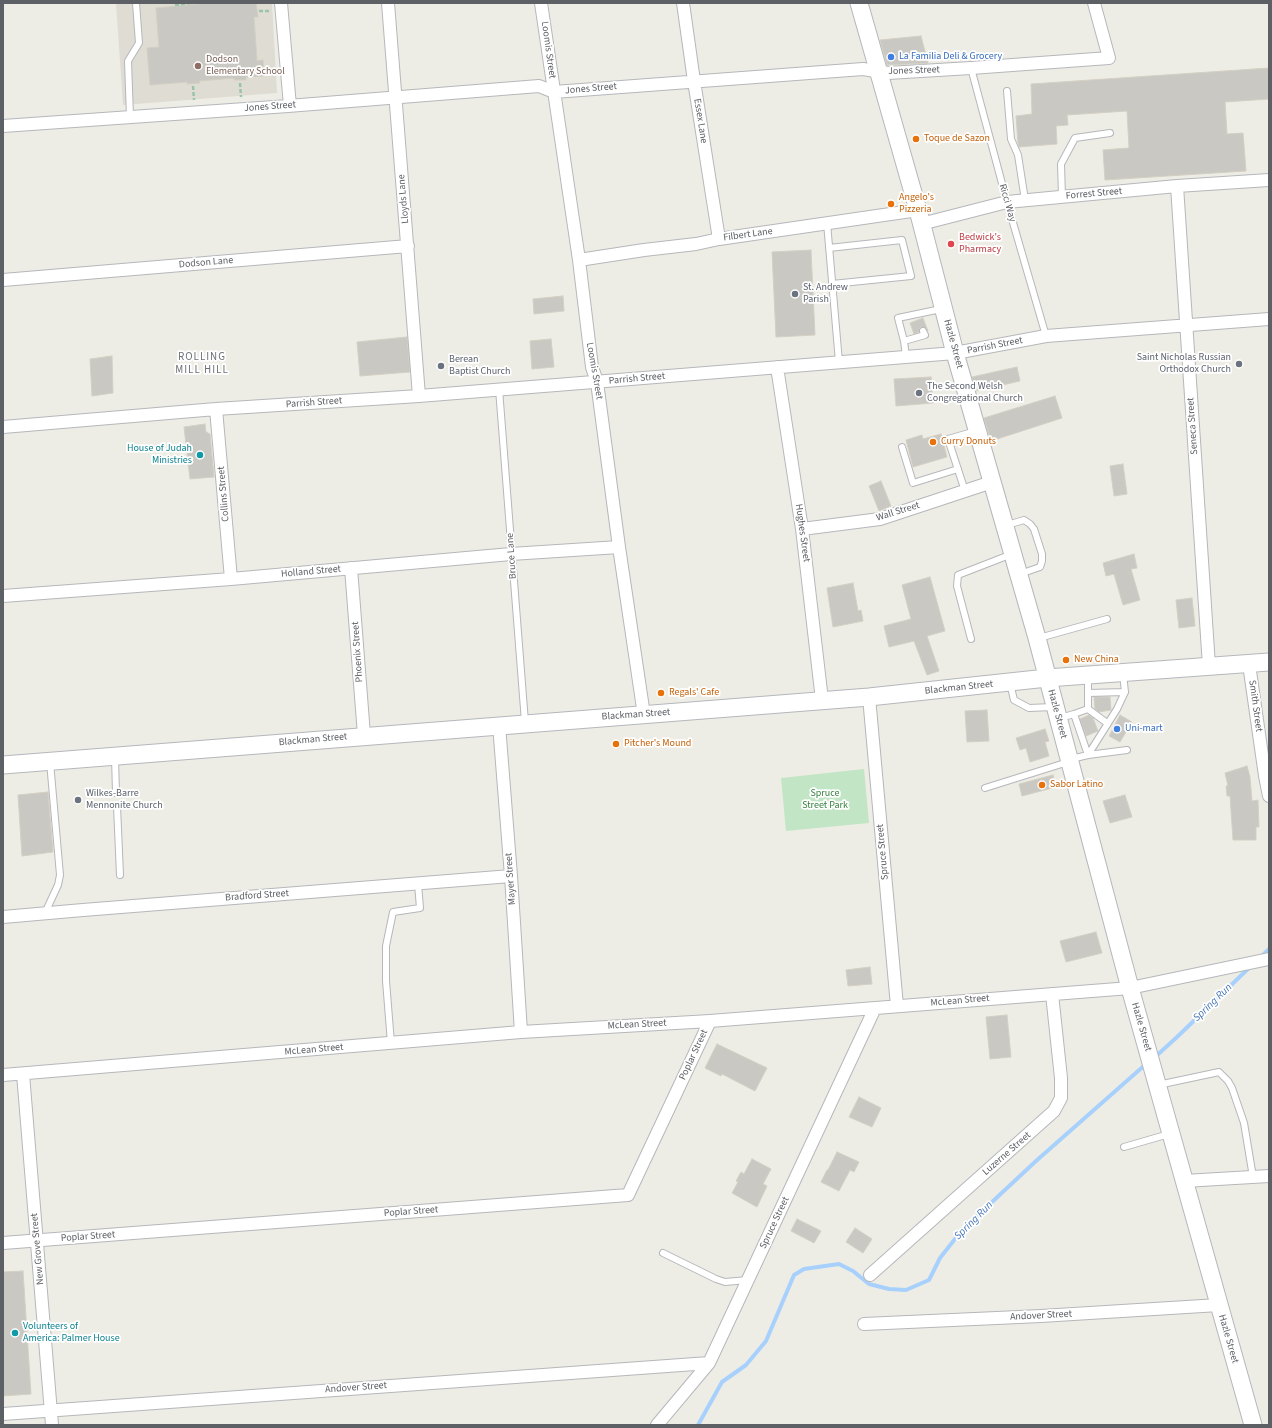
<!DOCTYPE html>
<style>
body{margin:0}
#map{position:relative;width:1272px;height:1428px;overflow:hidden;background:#eeede5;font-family:"Source Sans 3",sans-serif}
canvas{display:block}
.frame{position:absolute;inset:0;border:4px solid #5d6065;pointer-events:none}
</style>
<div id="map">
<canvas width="1272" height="1428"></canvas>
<div class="frame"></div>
</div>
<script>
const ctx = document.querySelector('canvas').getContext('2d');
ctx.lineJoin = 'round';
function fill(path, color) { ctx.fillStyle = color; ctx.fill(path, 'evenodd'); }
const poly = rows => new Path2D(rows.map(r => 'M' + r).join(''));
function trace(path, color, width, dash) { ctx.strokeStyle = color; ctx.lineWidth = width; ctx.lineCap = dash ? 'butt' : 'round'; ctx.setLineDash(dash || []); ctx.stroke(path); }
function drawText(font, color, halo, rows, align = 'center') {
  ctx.font = font + ' "Source Sans 3",sans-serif'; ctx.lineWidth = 3.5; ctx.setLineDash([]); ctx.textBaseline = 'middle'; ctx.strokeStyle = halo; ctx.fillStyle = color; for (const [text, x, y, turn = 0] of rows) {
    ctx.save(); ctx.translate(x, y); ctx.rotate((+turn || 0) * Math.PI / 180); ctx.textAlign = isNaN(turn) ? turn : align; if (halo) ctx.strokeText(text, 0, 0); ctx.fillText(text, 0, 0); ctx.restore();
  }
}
const education = poly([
 [116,3,272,3,277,93,123,105]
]);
const green = poly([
 [864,769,869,823,786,831,781,778]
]);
const stream = poly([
 [1261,957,1269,949],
 [1155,1057,1176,1038,1251,966],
 [698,1425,722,1382,746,1365,766,1341,794,1275,804,1269,839,1264,853,1271,869,1284,889,1289,906,1290,929,1280,940,1258,962,1230,1036,1161,1146,1064]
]);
const building = poly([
 [208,3,256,3,258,17,254,17,257,61,263,60,264,76,246,77,246,80,234,80,234,78,199,81,200,83,187,84,187,82,150,85,147,48,159,47,156,8,208,3],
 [921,36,928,63,887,65,880,40,921,36],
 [1269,68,1269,99,1225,102,1227,134,1243,133,1246,171,1105,180,1103,150,1129,148,1127,111,1067,115,1068,125,1056,126,1057,144,1019,147,1018,143,1016,116,1032,114,1031,84,1269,68],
 [811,250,815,335,776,337,772,252,811,250],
 [563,296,564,311,534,314,533,299,563,296],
 [923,318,928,331,926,328,923,327,920,328,919,332,914,334,910,323,923,318],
 [407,337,410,372,360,376,357,342,407,337],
 [551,339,554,367,532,369,530,341,551,339],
 [112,356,113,393,92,396,90,359,112,356],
 [1017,367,1020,381,976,391,972,377,1017,367],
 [931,377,933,403,896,406,894,379,931,377],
 [1055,396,1062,418,991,441,984,418,1055,396],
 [205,424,206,432,210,434,214,477,190,479,184,427,205,424],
 [941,434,947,457,913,467,906,440,922,435,923,439,941,434],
 [1123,464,1127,494,1114,496,1110,466,1123,464],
 [881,481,891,506,879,511,869,486,881,481],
 [1134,554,1137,568,1131,569,1140,600,1123,605,1114,574,1106,576,1103,563,1134,554],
 [930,577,945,631,927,636,939,671,927,675,914,641,889,647,884,626,911,619,902,585,930,577],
 [853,583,858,611,861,610,863,621,833,627,827,588,853,583],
 [1192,598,1195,626,1179,628,1176,600,1192,598],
 [1094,697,1110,697,1111,710,1099,712,1095,709,1094,697],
 [987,710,989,741,967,742,965,711,987,710],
 [1089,715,1093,718,1098,731,1086,736,1080,719,1089,715],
 [1120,715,1132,722,1120,742,1109,736,1120,715],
 [1045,729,1049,741,1045,742,1049,756,1030,762,1026,748,1020,750,1016,738,1045,729],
 [1247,766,1250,777,1252,801,1258,800,1259,827,1256,827,1256,840,1233,840,1230,796,1227,796,1226,786,1228,786,1225,773,1247,766],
 [1053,775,1056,787,1022,796,1019,784,1053,775],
 [48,792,53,852,22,856,18,795,48,792],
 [1125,795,1132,817,1110,823,1103,801,1125,795],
 [1096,932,1102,953,1066,962,1060,941,1096,932],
 [870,967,872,984,848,986,846,970,870,967],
 [1007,1015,1011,1057,990,1059,986,1017,1007,1015],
 [717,1044,767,1068,755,1091,722,1074,721,1076,705,1068,717,1044],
 [859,1097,881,1108,872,1127,849,1117,859,1097],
 [837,1152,859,1162,854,1172,850,1170,839,1191,821,1182,827,1170,828,1170,837,1152],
 [752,1159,771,1169,763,1184,767,1186,757,1207,732,1193,738,1182,736,1181,741,1172,744,1174,752,1159],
 [797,1219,821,1231,814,1243,791,1231,797,1219],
 [855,1228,872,1239,863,1253,846,1242,855,1228],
 [23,1271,31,1394,3,1396,3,1272,23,1271]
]);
const path = poly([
 [175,5,190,3],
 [259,11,270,11],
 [240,83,241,97],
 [193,86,194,100]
]);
const lane = poly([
 [971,68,1007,202,1046,336],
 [1007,91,1011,139,1018,155,1025,200],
 [130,117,128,61,139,43,136,3],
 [1062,197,1061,164,1075,138,1110,133],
 [827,223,839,362],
 [829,248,902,240,911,276,832,284],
 [904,341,925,335,923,331],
 [906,357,904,341,898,318,941,309],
 [499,389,525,722],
 [902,447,913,483,958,469],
 [965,491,948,439,976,431],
 [1007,525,1024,520,1030,524,1034,529,1042,554,1042,561,1040,567,1020,574],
 [1039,638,1107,619],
 [971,639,957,586,958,575,1012,554],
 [1010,683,1014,700,1029,708,1053,707],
 [1088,693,1125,692,1123,674],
 [1088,709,1107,723],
 [1074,714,1088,709,1088,676],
 [1060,718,1074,714,1088,755,1071,759],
 [1088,755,1117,709,1125,692],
 [1088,755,1127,750],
 [115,757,116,793],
 [985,788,1068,762],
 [117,806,120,875],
 [45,913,58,885,60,875,50,762],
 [391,1043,386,981,386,946,393,912,420,908,418,884],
 [1158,1085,1219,1072,1228,1081,1232,1088,1244,1123,1253,1177],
 [1124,1147,1169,1134],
 [663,1253,716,1279,725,1282,748,1280]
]);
const street = poly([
 [281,3,290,106],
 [388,3,419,396],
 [541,3,579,260,592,367,597,382,619,547,644,715],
 [683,3,694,81,719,239],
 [3,126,288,106,539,86,554,92,863,69,888,73,971,68,1109,58,1094,3],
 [1177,186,1209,666],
 [921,224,1007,202,1177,186,1269,180],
 [579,260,644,250,696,244,719,239,918,210],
 [3,280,408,246],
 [777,367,802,529,822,700],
 [216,409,231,579],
 [3,427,216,409,419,396,955,353,1046,336,1269,319],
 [802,529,880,519,992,482],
 [351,568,364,735],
 [3,596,231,579,511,554,619,547],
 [1249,664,1265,776,1269,796],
 [869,697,897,1006],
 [499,725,511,876,521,1032],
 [3,917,83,910,511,876],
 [23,1074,52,1425],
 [3,1075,521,1032,710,1021,1130,988,1269,959],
 [1184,1181,1269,1176],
 [3,1243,628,1195,710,1021],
 [870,1275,1054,1111,1061,1098,1061,1078,1052,994],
 [864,1324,1041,1316,1219,1305],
 [3,1414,709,1363],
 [657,1425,709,1363,875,1008]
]);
const secondary = poly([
 [859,3,918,210,955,353,1037,638,1130,988,1253,1425],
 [3,765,869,697,1047,678,1269,662]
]);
const markers = [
 [891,57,4,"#3f7fe0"],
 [198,66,4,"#8d6e63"],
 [916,139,4,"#e8710a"],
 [891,204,4,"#e8710a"],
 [951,244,4,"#e0444e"],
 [795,294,4,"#6b7280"],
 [1239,364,4,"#6b7280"],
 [441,366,4,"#6b7280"],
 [919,393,4,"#6b7280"],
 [933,442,4,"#e8710a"],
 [200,455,4,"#0f9aa8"],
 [1066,660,4,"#e8710a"],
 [661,693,4,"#e8710a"],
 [1117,729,4,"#3f7fe0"],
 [616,744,4,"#e8710a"],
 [1042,785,4,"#e8710a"],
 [78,800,4,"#6b7280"],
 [15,1333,4,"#0f9aa8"]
];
const streetNames = [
 ["Loomis Street",548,50,82],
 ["Jones Street",914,71,-2],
 ["Jones Street",591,89,-5],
 ["Jones Street",270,107,-4],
 ["Essex Lane",700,121,81],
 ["Forrest Street",1094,194,-5],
 ["Lloyds Lane",404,199,-95],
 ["Ricci Way",1007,203,74],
 ["Filbert Lane",748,235,-8],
 ["Dodson Lane",206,263,-5],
 ["Hazle Street",953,344,75],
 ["Parrish Street",995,346,-11],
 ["Loomis Street",594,371,80],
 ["Parrish Street",637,379,-5],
 ["Parrish Street",314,403,-4],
 ["Seneca Street",1193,426,-94],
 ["Collins Street",224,494,-95],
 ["Wall Street",898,512,-17],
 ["Hughes Street",802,533,82],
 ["Bruce Lane",512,556,-94],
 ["Holland Street",311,572,-5],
 ["Phoenix Street",358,652,-94],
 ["Blackman Street",959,688,-6],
 ["Smith Street",1255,706,82],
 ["Hazle Street",1057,714,75],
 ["Blackman Street",636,715,-4],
 ["Blackman Street",313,740,-5],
 ["Spruce Street",883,852,-95],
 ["Mayer Street",511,879,-94],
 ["Bradford Street",257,896,-4],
 ["McLean Street",960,1001,-5],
 ["McLean Street",637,1025,-3],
 ["Hazle Street",1141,1027,74],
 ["McLean Street",314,1050,-5],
 ["Poplar Street",694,1055,-65],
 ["Luzerne Street",1007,1154,-41],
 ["Poplar Street",411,1212,-4],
 ["Spruce Street",775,1223,-65],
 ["Poplar Street",88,1237,-4],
 ["New Grove Street",38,1249,-95],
 ["Andover Street",1041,1316,-3],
 ["Hazle Street",1228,1339,74],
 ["Andover Street",356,1388,-4]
];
const shopNames = [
 ["La Familia Deli & Grocery",899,57],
 ["Uni-mart",1125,729]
];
const educationNames = [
 ["Dodson",206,60],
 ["Elementary School",206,72]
];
const foodNames = [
 ["Toque de Sazon",924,139],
 ["Angelo's",899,198],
 ["Pizzeria",899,210],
 ["Curry Donuts",941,442],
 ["New China",1074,660],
 ["Regals' Cafe",669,693],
 ["Pitcher's Mound",624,744],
 ["Sabor Latino",1050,785]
];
const healthNames = [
 ["Bedwick's",959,238],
 ["Pharmacy",959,250]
];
const worshipNames = [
 ["St. Andrew",803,288],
 ["Parish",803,300],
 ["Saint Nicholas Russian",1231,358,"right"],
 ["Orthodox Church",1231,370,"right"],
 ["Berean",449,360],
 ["Baptist Church",449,372],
 ["The Second Welsh",927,387],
 ["Congregational Church",927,399],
 ["Wilkes-Barre",86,794],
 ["Mennonite Church",86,806]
];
const cultureNames = [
 ["House of Judah",192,449],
 ["Ministries",192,461],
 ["Volunteers of",23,1327,"left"],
 ["America: Palmer House",23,1339,"left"]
];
const parkNames = [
 ["Spruce",825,794],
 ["Street Park",825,806]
];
const neighbourhoodNames = [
 ["ROLLING",202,358],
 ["MILL HILL",202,371]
];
const waterNames = [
 ["Spring Run",1213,1003,-44],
 ["Spring Run",974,1221,-45]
];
fill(education, '#dedcd3');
fill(green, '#c2e5c5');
trace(stream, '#a7d1fc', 4);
fill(building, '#cac8c2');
trace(building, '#d3cfc3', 1);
trace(lane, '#b5b7bb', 8);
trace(street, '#b5b7bb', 14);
trace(secondary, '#b4b7bc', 19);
trace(path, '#9ac4a9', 2.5, [4, 2]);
trace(lane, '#fff', 6);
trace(street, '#fff', 12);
trace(secondary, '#fff', 17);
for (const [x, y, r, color] of markers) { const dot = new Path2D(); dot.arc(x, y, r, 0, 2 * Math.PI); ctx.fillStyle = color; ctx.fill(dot); trace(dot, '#fff', 1.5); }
drawText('10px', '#5d6065', '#fff', streetNames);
drawText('10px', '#366cbe', '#fff', shopNames, 'left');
drawText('10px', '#785e54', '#fff', educationNames, 'left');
drawText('10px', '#c56008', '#fff', foodNames, 'left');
drawText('10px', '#be3a42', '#fff', healthNames, 'left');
drawText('10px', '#5b616d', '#fff', worshipNames, 'left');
drawText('10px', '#0d838f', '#fff', cultureNames, 'right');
drawText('10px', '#378140', '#fff', parkNames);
ctx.letterSpacing = '1px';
drawText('11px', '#6e7277', '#fff', neighbourhoodNames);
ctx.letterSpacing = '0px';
drawText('italic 11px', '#4776b6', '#fff', waterNames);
</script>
